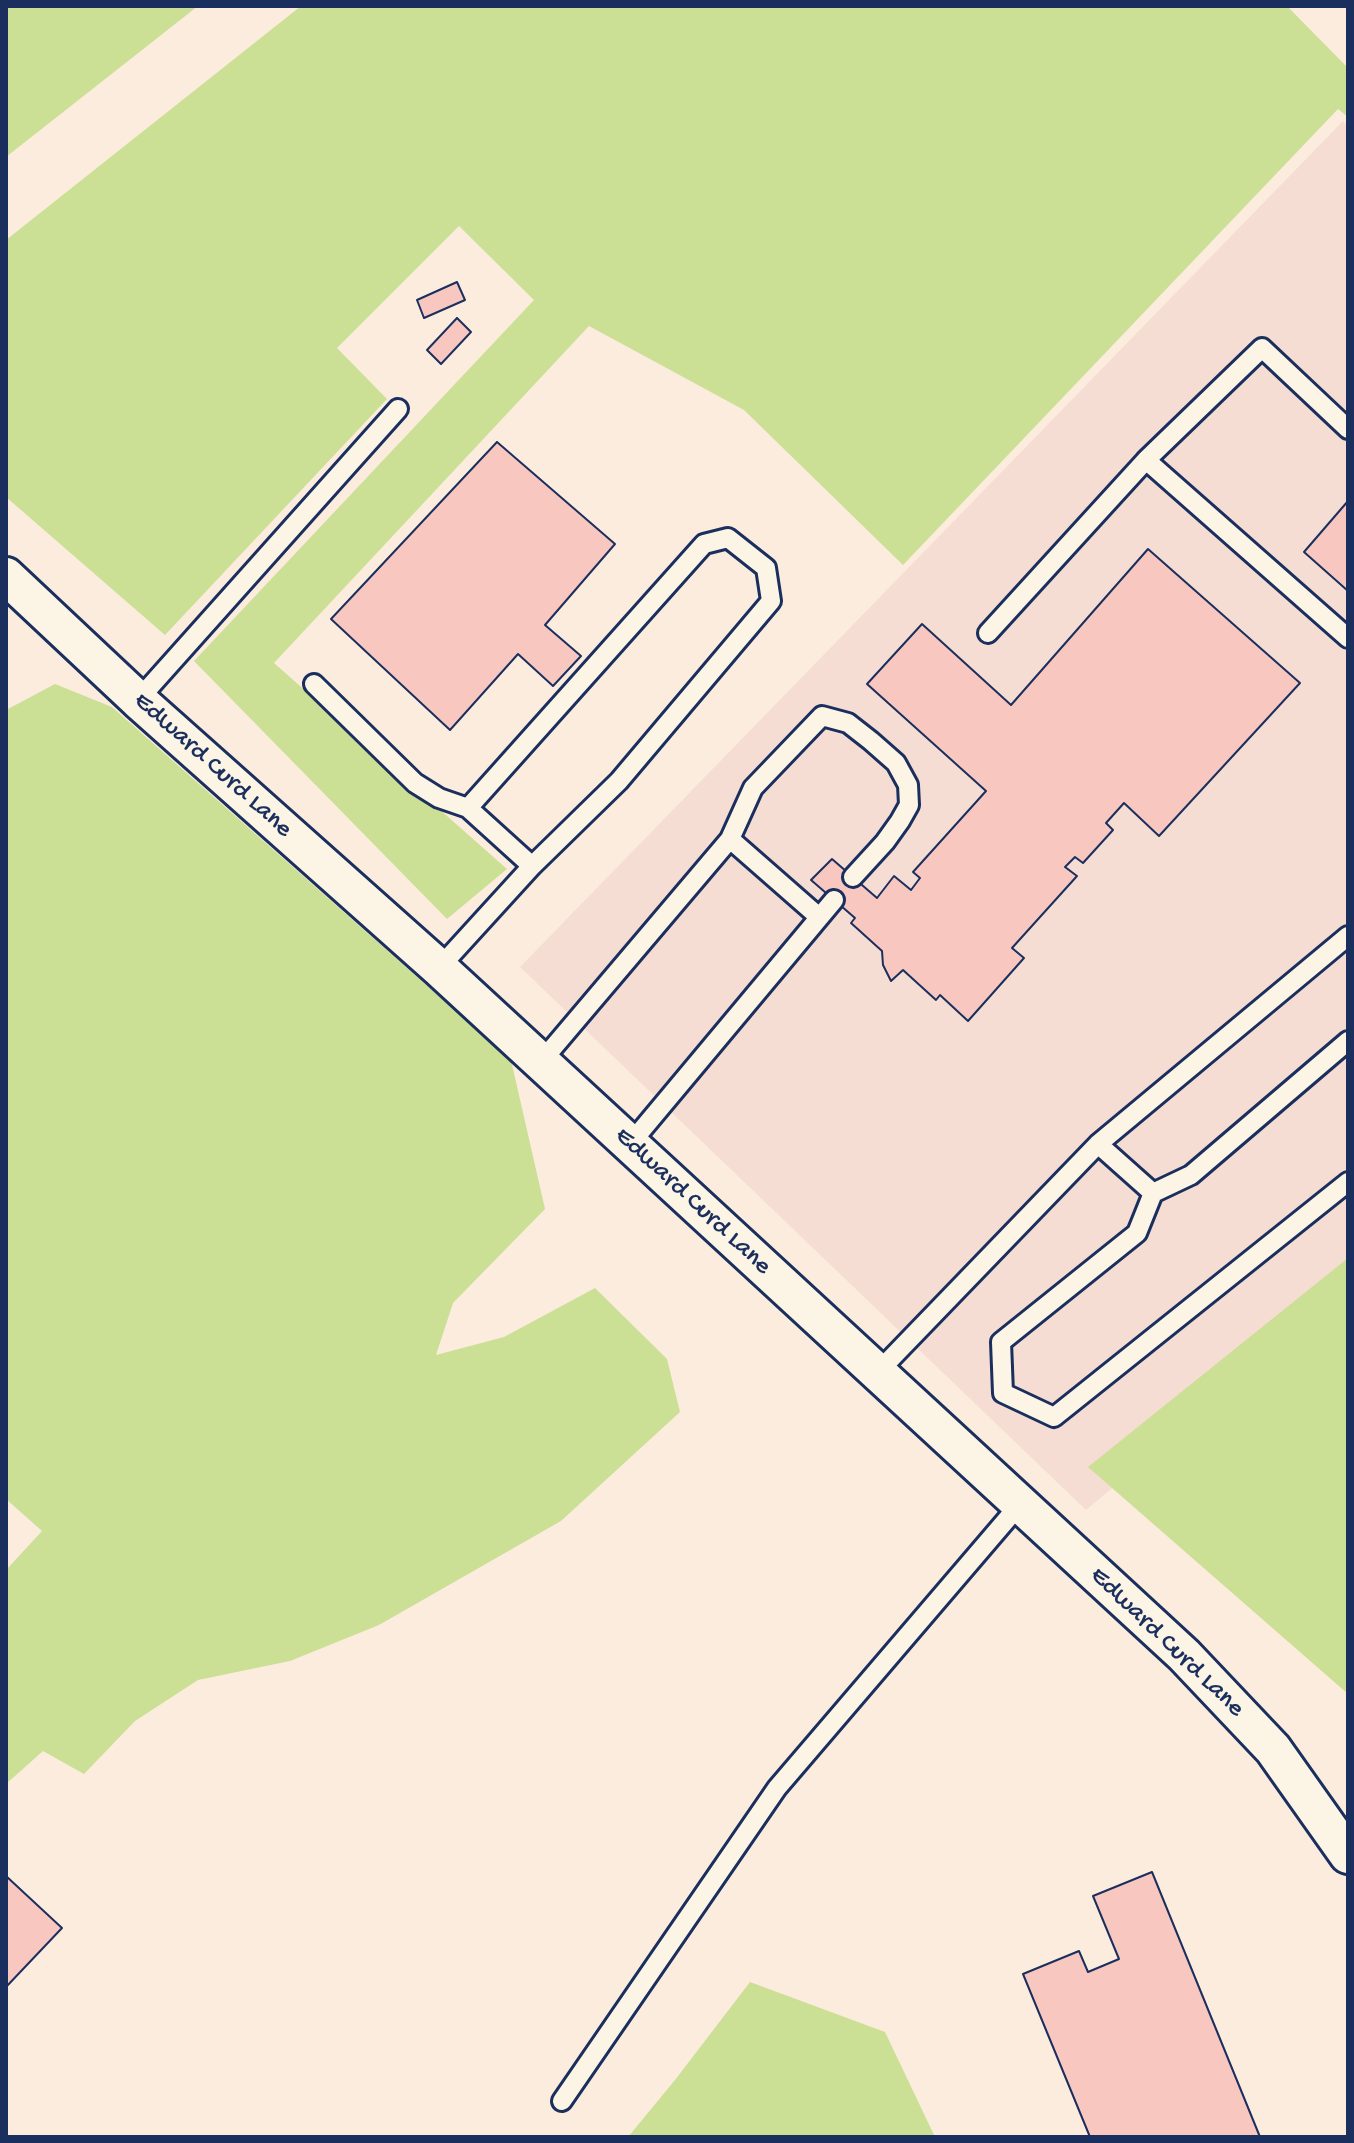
<!DOCTYPE html>
<style>
body{margin:0}
#map{position:relative;width:1354px;height:2143px;overflow:hidden;background:#fbecde;font-family:"Gochi Hand",sans-serif}
canvas{display:block}
.frame{position:absolute;inset:0;border:8px solid #1b2f5e;pointer-events:none}
</style>
<div id="map">
<canvas width="1354" height="2143"></canvas>
<div class="frame"></div>
</div>
<script>
const ctx = document.querySelector('canvas').getContext('2d');
ctx.lineJoin = 'round';
function fill(path, color) { ctx.fillStyle = color; ctx.fill(path, 'evenodd'); }
const poly = rows => new Path2D(rows.map(r => 'M' + r).join(''));
function trace(path, color, width, dash) { ctx.strokeStyle = color; ctx.lineWidth = width; ctx.lineCap = dash ? 'butt' : 'round'; ctx.setLineDash(dash || []); ctx.stroke(path); }
function drawText(font, color, halo, rows, align = 'center') {
  ctx.font = font + ' "Gochi Hand",sans-serif'; ctx.lineWidth = 6; ctx.setLineDash([]); ctx.textBaseline = 'middle'; ctx.strokeStyle = halo; ctx.fillStyle = color; for (const [text, x, y, turn = 0] of rows) {
    ctx.save(); ctx.translate(x, y); ctx.rotate((+turn || 0) * Math.PI / 180); ctx.textAlign = isNaN(turn) ? turn : align; if (halo) ctx.strokeText(text, 0, 0); ctx.fillText(text, 0, 0); ctx.restore();
  }
}
const built = poly([
 [1343,121,1348,127,1348,1290,1086,1510,520,967]
]);
const green = poly([
 [6,6,198,6,6,157],
 [301,6,1287,6,1348,68,1348,117,1338,109,903,565,744,410,589,326,274,663,507,869,447,919,194,661,534,300,459,226,337,348,387,399,165,635,6,497,6,240],
 [55,684,112,707,511,1060,545,1209,453,1303,436,1355,504,1337,595,1288,667,1359,680,1412,561,1521,379,1625,290,1661,198,1680,135,1721,84,1774,43,1751,6,1784,6,1570,42,1531,6,1499,6,710],
 [1348,1258,1348,1694,1088,1467],
 [750,1982,885,2032,935,2137,628,2137,675,2080]
]);
const building = poly([
 [457,282,465,300,424,318,417,300,457,282],
 [457,318,471,332,441,364,427,350,457,318],
 [497,442,615,544,545,625,581,656,553,686,518,654,450,730,331,619,497,442],
 [1348,501,1348,591,1304,552,1348,501],
 [1148,549,1300,683,1159,836,1124,803,1106,823,1113,830,1083,863,1075,857,1065,867,1077,876,1012,948,1024,958,968,1021,940,995,936,1000,903,970,891,981,883,965,882,951,851,923,855,918,811,880,832,859,877,898,894,876,911,890,920,878,913,872,986,791,867,684,922,624,1011,705,1148,549],
 [1152,1872,1260,2137,1090,2137,1023,1974,1079,1951,1088,1972,1119,1959,1093,1896,1152,1872],
 [6,1876,62,1928,6,1987,6,1876]
]);
const lane = poly([
 [1146,460,1262,348,1348,429],
 [988,633,1146,460,1348,638],
 [314,684,415,783,439,798,468,808,532,866,439,968],
 [138,700,398,409],
 [468,808,704,544,728,538,766,568,771,601,619,781,532,866],
 [730,839,819,917],
 [540,1063,730,839,753,788,822,716,848,723,871,741,896,763,908,785,909,805,900,821,885,842,853,877],
 [630,1144,834,900],
 [1098,1144,1153,1193,1137,1233,1001,1342,1003,1393,1054,1417,1348,1182],
 [1153,1193,1191,1175,1348,1041],
 [877,1373,1098,1144,1348,936],
 [562,2101,777,1788,1020,1504]
]);
const street = poly([
 [6,576,138,700,439,968,1184,1655,1273,1749,1348,1855]
]);
const streetNames = [
 ["Edward Curd Lane",212,766,42],
 ["Edward Curd Lane",692,1202,43],
 ["Edward Curd Lane",1166,1643,44]
];
fill(built, '#f6ddd3');
fill(green, '#cbe095');
fill(building, '#f8c8c0');
trace(building, '#1b2f5e', 2);
trace(lane, '#1b2f5e', 24);
trace(street, '#1b2f5e', 42);
trace(lane, '#fcf5e5', 18);
trace(street, '#fcf5e5', 36);
drawText('26px', '#1b2f5e', '#fcf5e5', streetNames);
</script>
